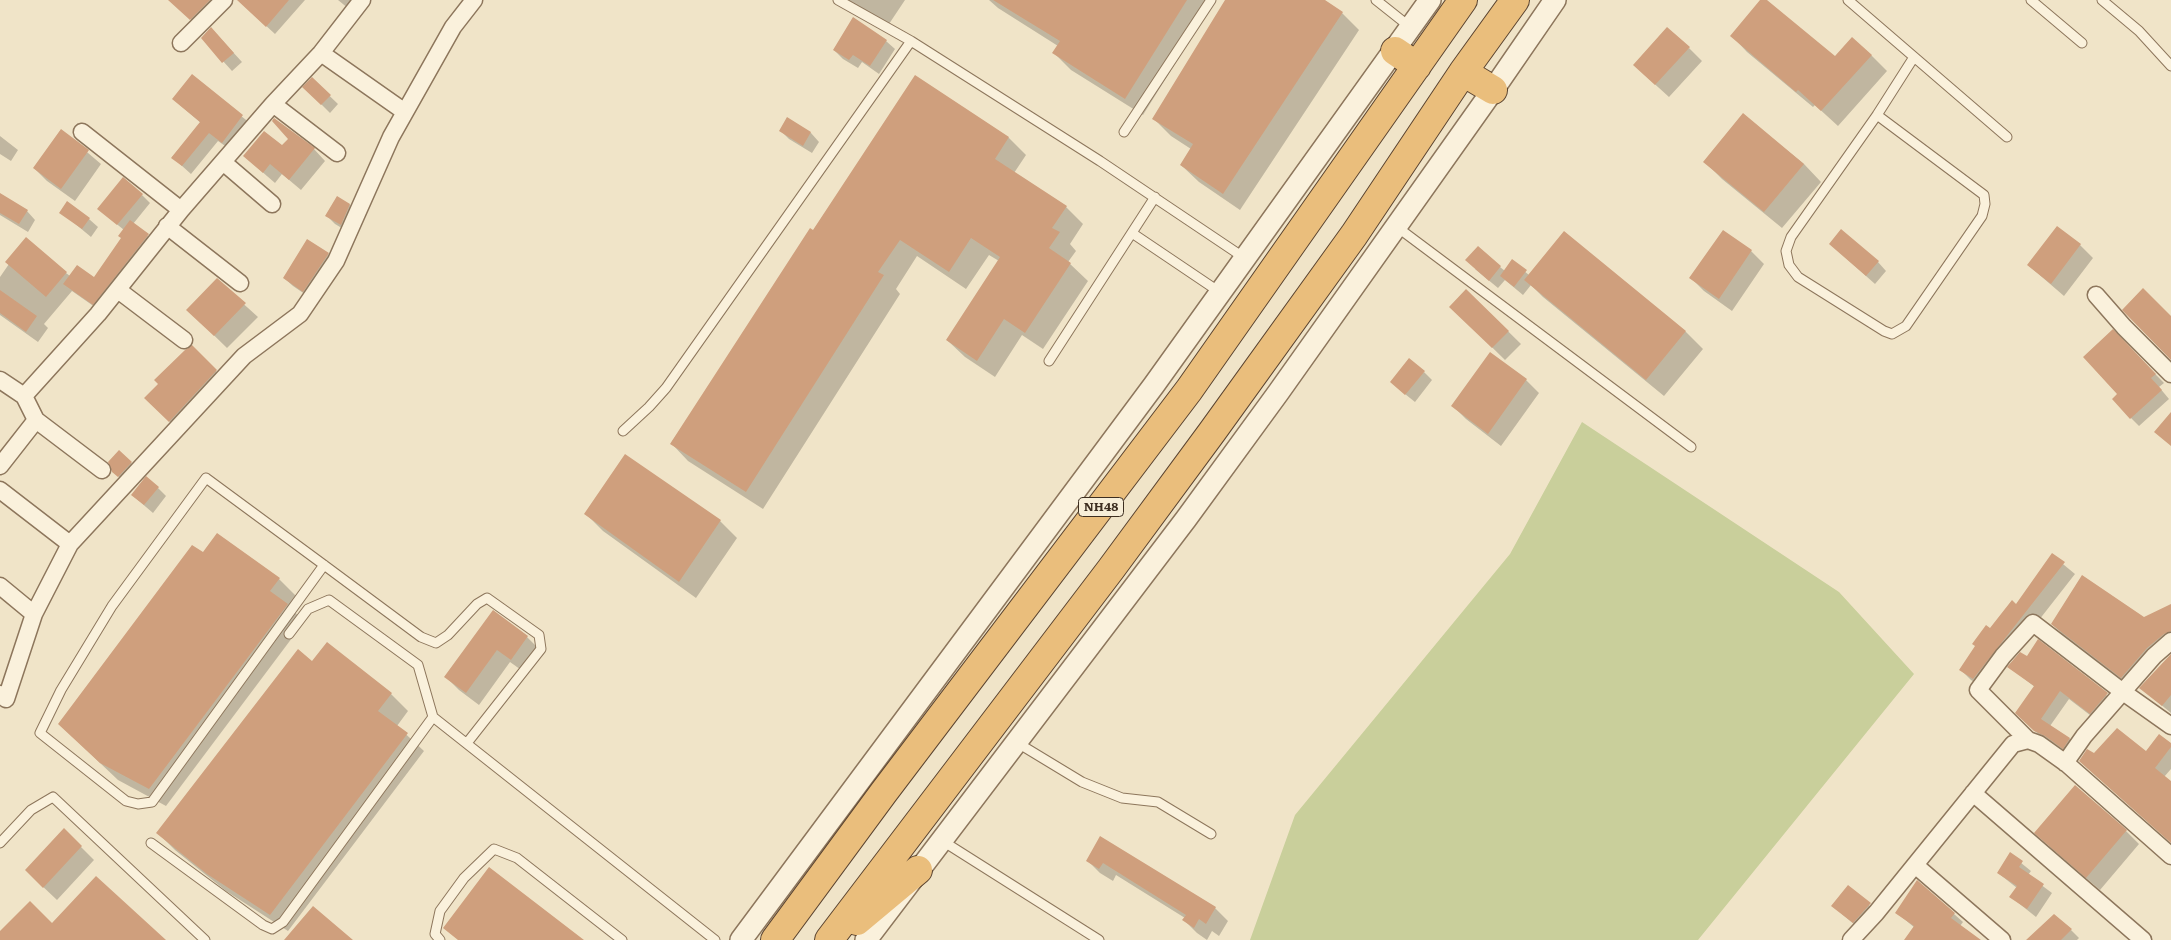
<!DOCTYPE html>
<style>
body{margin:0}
canvas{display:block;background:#f0e4c8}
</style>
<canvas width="2171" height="940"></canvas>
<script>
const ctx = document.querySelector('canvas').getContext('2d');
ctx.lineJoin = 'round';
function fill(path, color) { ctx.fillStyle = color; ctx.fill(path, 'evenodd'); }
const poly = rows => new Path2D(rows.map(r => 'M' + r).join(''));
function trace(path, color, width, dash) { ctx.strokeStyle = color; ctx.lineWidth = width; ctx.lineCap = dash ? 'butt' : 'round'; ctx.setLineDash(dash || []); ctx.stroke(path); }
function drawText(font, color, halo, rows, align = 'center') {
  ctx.font = font + ' Literata,serif'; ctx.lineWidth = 4; ctx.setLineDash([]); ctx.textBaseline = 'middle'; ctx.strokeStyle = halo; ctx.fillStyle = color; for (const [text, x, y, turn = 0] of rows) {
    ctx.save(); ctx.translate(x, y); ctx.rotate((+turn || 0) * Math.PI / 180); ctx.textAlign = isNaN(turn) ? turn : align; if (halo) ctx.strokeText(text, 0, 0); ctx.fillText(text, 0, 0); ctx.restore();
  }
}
const green = poly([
 [1582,422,1839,592,1914,674,1698,940,1250,940,1295,815,1510,554]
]);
const shadow = poly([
 [173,0,229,0,200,27,180,10],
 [238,0,305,0,275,34],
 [338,0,366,0,354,13],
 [834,0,905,0,887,27,853,11],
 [989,0,1215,0,1143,115,1071,70,1054,53,1058,46,998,8],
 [1227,0,1323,0,1342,13,1359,30,1240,210,1199,182,1181,165,1191,149,1171,136,1154,119],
 [1762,0,1765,0,1835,58,1871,55,1887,71,1838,126,1815,105,1813,107,1747,52,1732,36],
 [211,28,242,62,232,71,202,38],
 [886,41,895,49,879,74,862,62,858,68,843,59,834,50],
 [1689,48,1702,61,1669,97,1648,78],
 [192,76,251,124,231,150,218,141,191,174,172,157,201,123,173,99],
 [916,77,1009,138,1026,155,1014,173,1066,207,1083,224,1070,244,1076,251,1068,262,1088,281,1043,349,1022,335,995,377,965,357,947,340,999,261,989,255,966,289,917,256,896,289,900,294,763,509,688,461,671,443],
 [312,79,338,104,330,113,304,87],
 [1743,115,1804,164,1821,182,1782,228,1722,179,1705,162],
 [788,119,811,133,819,142,812,153,789,139,781,131],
 [61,130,101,164,75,201,47,181,34,168],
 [0,136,18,150,11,161,0,154],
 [282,147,314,149,325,161,301,190,282,174,275,183,244,156],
 [0,195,27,211,35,220,28,232,0,215],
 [142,195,150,203,133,224,157,244,102,312,72,291,44,324,48,328,38,342,0,315,0,277,9,264,66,273,70,276,94,279,122,238,124,230,108,217],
 [337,198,350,205,358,213,350,233,335,224,327,216],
 [61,212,89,219,98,227,91,237],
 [1564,232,1686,332,1703,349,1664,396,1543,297,1531,285,1523,295,1505,280,1498,288,1475,269,1500,267,1505,271,1512,261,1529,275],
 [1723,232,1751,251,1764,264,1732,311,1704,291,1691,278],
 [1830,244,1878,262,1886,271,1875,284],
 [2080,245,2093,258,2064,296,2028,265],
 [328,254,337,262,312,299,293,286,284,278],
 [217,280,258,317,227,348,188,310],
 [1467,291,1521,344,1505,360,1451,307],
 [2113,331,2164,383,2159,387,2169,399,2139,426,2131,418,2119,394],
 [192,347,228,383,182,434,146,398],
 [1491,354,1526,380,1539,393,1501,446,1466,419,1453,406],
 [1424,372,1432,380,1415,402,1400,390],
 [119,452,131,463,140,471,122,480,113,471],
 [158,488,166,496,153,513,132,495],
 [585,513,720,521,737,538,696,598,603,531],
 [203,554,279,579,296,596,289,606,304,622,166,806,118,780,59,724],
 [2052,555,2075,574,1985,689,1971,680,1961,670,1990,630,2016,605],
 [2171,605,2171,648,2133,688,2063,635,2052,624,2144,618],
 [493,612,527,637,540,650,524,672,510,662,479,705,459,690,446,677],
 [2038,641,2116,703,2099,722,2069,699,2050,726,2070,739,2078,747,2072,756,2055,744,2044,740,2017,713,2035,687,2009,667,2027,658],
 [2171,656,2171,713,2141,688],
 [312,662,391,694,408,711,397,726,424,751,288,931,226,891,175,850,158,833],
 [2171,745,2171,769,2164,777,2171,782,2171,842,2094,755,2147,752],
 [64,830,94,860,57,900,39,883],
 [2126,831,2139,844,2100,890,2049,846],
 [1101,838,1215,908,1228,921,1219,936,1212,931,1207,940,1197,933,1184,920,1185,918,1116,875,1113,881,1100,873,1087,860],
 [2010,854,2031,871,2028,875,2052,893,2036,917,2011,897,2017,888,1998,873],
 [1848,887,1878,913,1862,931,1842,914],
 [1897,913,1954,914,1963,922,1960,926,1979,940,1906,940,1915,928],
 [2071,930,2079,938,2077,940,2028,940]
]);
const building = poly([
 [168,0,210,0,190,20],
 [237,0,289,0,266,27],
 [993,0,1187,0,1125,99,1052,53,1060,41],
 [1225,0,1325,0,1343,12,1223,194,1180,165,1193,144,1152,119],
 [1760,0,1767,0,1835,56,1852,37,1872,55,1821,111,1798,90,1796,92,1730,36],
 [853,17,887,40,870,66,853,55,849,60,833,50],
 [211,27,234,53,222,63,201,38],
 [1667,27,1690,47,1655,85,1633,65],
 [192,74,243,115,222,143,209,133,182,166,171,158,200,122,172,99],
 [915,75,1009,137,995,159,1067,206,1052,228,1060,232,1049,248,1071,263,1025,333,1004,319,977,361,946,340,1000,257,971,238,949,272,900,240,878,272,884,275,746,492,670,444,810,228,813,230],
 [312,77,331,95,321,105,302,87],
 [1743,113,1804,164,1764,212,1703,162],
 [787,117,811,132,803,146,779,131],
 [274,118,315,148,289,180,270,164,263,173,243,156,264,131,282,145,288,139,272,121],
 [61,129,89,150,61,189,33,168],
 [123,177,143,194,117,225,97,209],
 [0,193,28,210,19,224,0,213],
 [337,196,350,204,341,225,325,216],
 [67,201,90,218,82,229,59,213],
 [130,220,149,234,93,305,63,284,77,265,94,277,121,238,118,236],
 [2057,226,2081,244,2051,284,2027,265],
 [1841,229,1879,261,1866,276,1829,244],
 [1723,230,1752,250,1719,299,1689,278],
 [1564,231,1686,331,1646,380,1524,280],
 [26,237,67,272,46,297,5,262],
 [307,239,329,253,303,292,283,278],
 [1478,246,1501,266,1489,281,1465,260],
 [1512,259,1527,270,1514,287,1500,276],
 [217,278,246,303,214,336,186,310],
 [2143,288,2171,316,2171,360,2122,310],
 [1466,289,1509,331,1492,348,1449,307],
 [0,290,37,316,26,332,0,313],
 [2113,329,2156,374,2151,378,2162,390,2130,419,2112,399,2117,394,2083,357],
 [192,345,217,370,169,422,144,398,158,384,154,380,185,350],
 [1490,352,1527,379,1488,434,1451,406],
 [1409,358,1425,371,1405,395,1390,382],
 [2171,412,2171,446,2154,432],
 [119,450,132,462,118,477,112,472,108,462],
 [625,454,721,520,679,582,584,514],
 [146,476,159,487,144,505,131,495],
 [217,533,280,578,270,591,288,604,149,789,100,763,58,724,192,545,203,552],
 [2052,553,2065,562,1973,679,1959,670,1975,646,1972,644,1986,625,1990,628,2012,600,2016,604],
 [2082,575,2144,617,2171,604,2171,631,2164,634,2147,648,2121,678,2051,624],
 [493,610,528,636,511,660,497,650,466,693,444,677],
 [2038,639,2108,693,2090,714,2060,691,2041,719,2070,738,2063,749,2045,736,2034,731,2015,713,2034,686,2007,667,2020,652,2027,656],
 [327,642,392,693,378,711,408,733,270,915,207,874,156,833,298,649,312,661],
 [2171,654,2171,695,2162,706,2139,688],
 [2117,728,2146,751,2159,734,2171,743,2171,747,2155,768,2171,781,2171,843,2079,761,2087,749,2094,753],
 [2075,785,2127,830,2086,878,2034,833],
 [64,828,82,846,43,888,25,870],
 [1100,836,1216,907,1206,924,1199,919,1194,928,1182,920,1186,915,1103,863,1099,869,1086,861],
 [2010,852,2023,861,2019,867,2044,884,2027,909,2009,897,2017,886,1997,873],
 [489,867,584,940,458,940,443,928],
 [96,876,166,940,0,940,0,931,30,901,52,923],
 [1917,880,1955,913,1951,918,1981,940,1904,940,1914,926,1895,913],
 [1848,885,1871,903,1853,923,1831,906],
 [313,906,353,940,284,940],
 [2054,914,2072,929,2061,940,2026,940]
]);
const service = poly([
 [838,0,911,41,1100,161,1246,259],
 [1376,0,1410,27],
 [1848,0,2007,137],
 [2031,0,2082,43],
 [2102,0,2139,31,2171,66],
 [1877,115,1984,195,1985,204,1982,216,1906,326,1892,334,1884,331,1798,277,1789,265,1786,251,1791,237,1877,115,1914,57],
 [1124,132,1211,0],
 [1397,227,1691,447],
 [1132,233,1221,293],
 [1049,361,1155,197],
 [623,431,649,407,666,388,911,41],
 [324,565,152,802,138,804,126,801,40,733,61,690,112,606,206,478,324,565,421,637,436,643,448,635,477,604,487,598,539,635,541,649,467,743],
 [289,634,308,609,329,600,418,665,433,717,715,940],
 [1016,742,1082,782,1122,798,1158,802,1211,834],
 [941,840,1099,940],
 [0,843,31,810,53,797,205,940],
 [151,843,263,925,272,929,283,922,433,717],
 [440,940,435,934,440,911,464,878,494,849,517,858,622,940]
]);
const minor = poly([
 [181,43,224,0],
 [321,53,405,112],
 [273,104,337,153],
 [82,132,181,210],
 [223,162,272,204],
 [167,226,240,283],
 [118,290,184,340],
 [2096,295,2124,327,2171,374],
 [0,380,24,396,98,314,181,210,273,104,321,53,362,0],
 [36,420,102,470],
 [0,466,36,420,24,396],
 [0,490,70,544],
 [0,586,34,614,6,699,0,694],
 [34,614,70,544,244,356,300,314,336,261,391,137,453,27,474,0],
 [2028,740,1978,690,2003,656,2033,623,2123,692,2171,726],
 [2065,763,2084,736,2154,656,2171,641],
 [1973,793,2143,940],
 [1915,865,2002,940],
 [1851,940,1876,913,2013,744,2028,740,2039,744,2067,764,2171,856]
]);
const tertiary = poly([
 [741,940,1154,385,1430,0],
 [866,940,1186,519,1278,393,1493,90,1555,0]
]);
const trunk = poly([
 [1395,51,1417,66],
 [1463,72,1493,90],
 [857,921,918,870],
 [775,940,884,792,1189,390,1463,0],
 [829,940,1111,569,1212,432,1354,235,1463,72,1515,0]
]);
const shields = [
 [1101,507,45]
];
const shieldNames = [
 ["NH48",1101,507]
];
fill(green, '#c9cf9b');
fill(shadow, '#0003');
fill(building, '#cf9f7d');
trace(service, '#8d765c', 11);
trace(minor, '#8d765c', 19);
trace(tertiary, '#8d765c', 24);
trace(trunk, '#5b4430', 30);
trace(service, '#faf1dc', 9);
trace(minor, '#faf1dc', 16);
trace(tertiary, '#faf1dc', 21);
trace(trunk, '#eabe7c', 28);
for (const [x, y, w] of shields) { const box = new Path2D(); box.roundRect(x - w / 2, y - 9.5, w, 19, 4); ctx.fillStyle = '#f7eed8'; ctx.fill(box); trace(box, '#3d2e20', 1); }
drawText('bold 12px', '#3d2e20', null, shieldNames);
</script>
